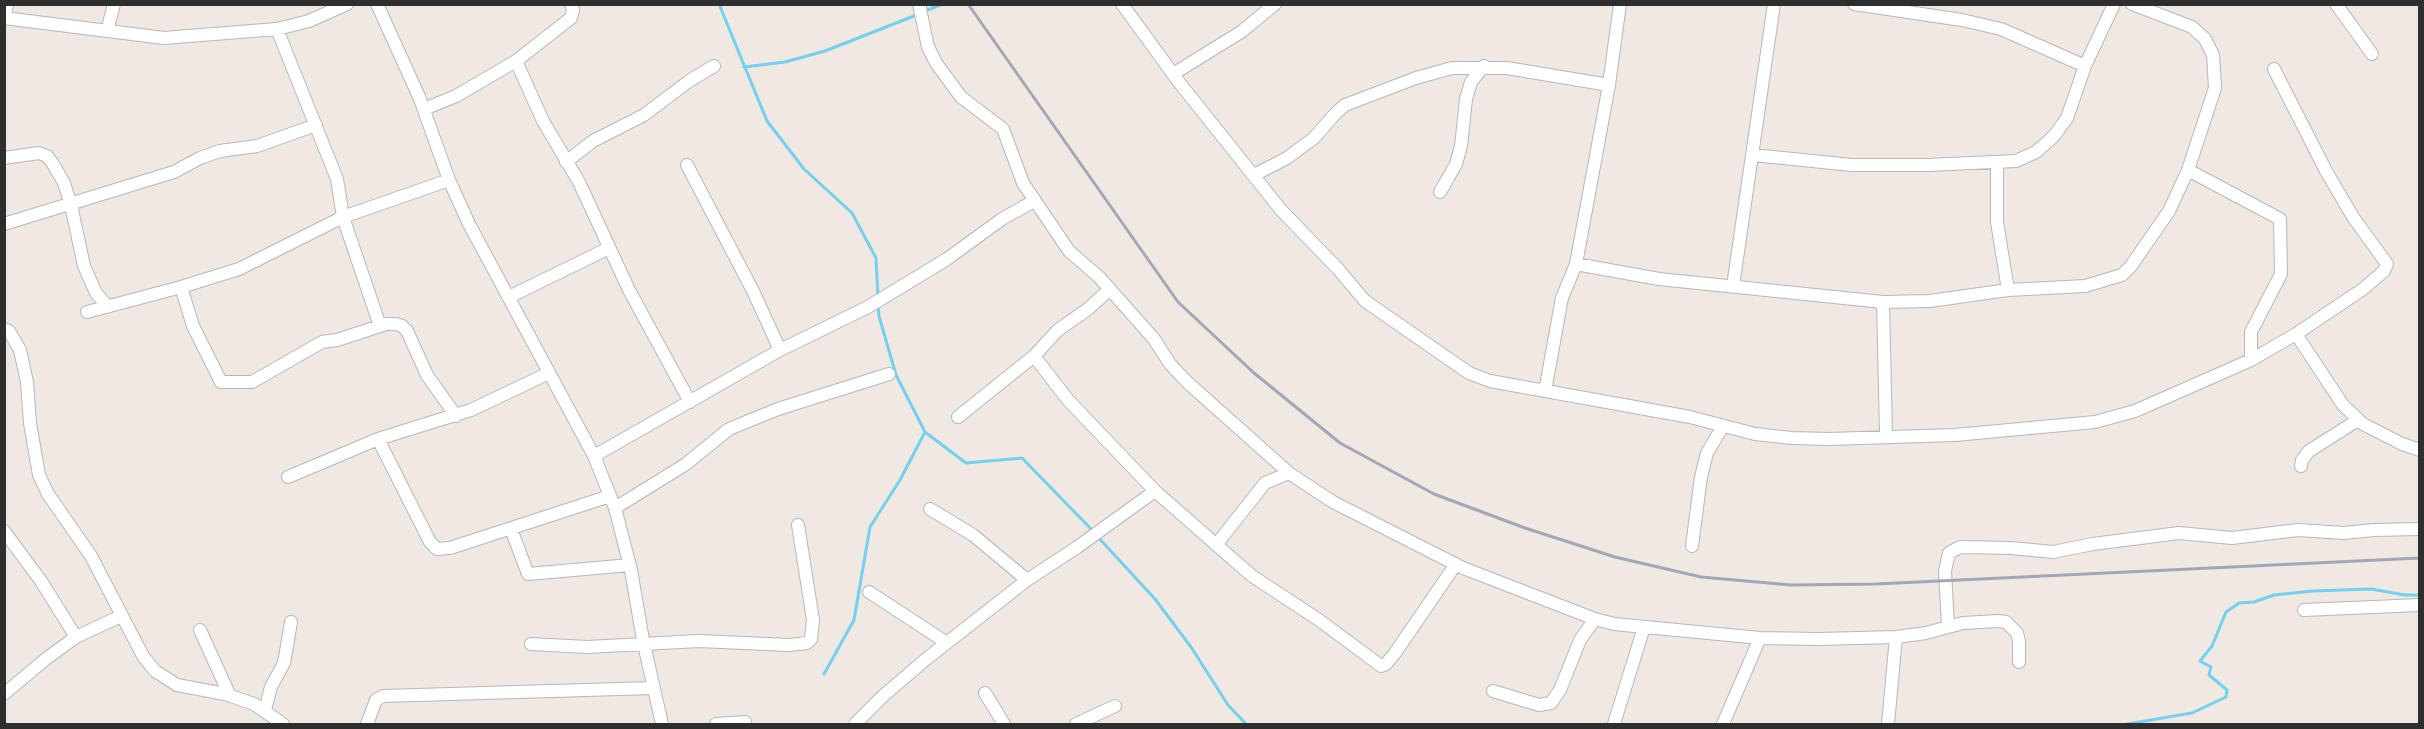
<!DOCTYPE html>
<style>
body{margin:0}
#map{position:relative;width:2424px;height:729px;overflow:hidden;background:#efe9e1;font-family:"DejaVu Sans",sans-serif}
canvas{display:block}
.frame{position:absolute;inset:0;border:6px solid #2e2e2e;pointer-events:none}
</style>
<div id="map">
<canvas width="2424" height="729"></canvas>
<div class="frame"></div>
</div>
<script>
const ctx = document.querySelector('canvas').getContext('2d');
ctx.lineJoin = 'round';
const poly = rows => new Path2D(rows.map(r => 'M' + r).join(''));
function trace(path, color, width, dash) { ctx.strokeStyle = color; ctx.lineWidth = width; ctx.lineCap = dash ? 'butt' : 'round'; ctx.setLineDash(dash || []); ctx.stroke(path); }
const stream = poly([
 [719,4,767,121,804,169,852,213,876,258,878,297],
 [925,11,943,4],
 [744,67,785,62,825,51,919,14],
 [878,306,879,316,896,375,925,432,966,463,1022,458,1093,531],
 [1097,536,1155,599,1191,647,1228,705,1246,724],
 [824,674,854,620,870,527,900,480,925,432],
 [2127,724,2192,713,2226,697,2227,690,2209,675,2211,667,2200,661,2212,646,2226,612,2239,603,2254,602,2274,595,2313,591,2371,589,2405,595,2420,595]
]);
const minor = poly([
 [377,4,420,99,449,180,469,224,594,456,615,508,631,570,643,640,662,724],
 [919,4,928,47,936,63,961,97,1003,129,1023,183,1069,251,1099,277,1154,339,1170,364,1187,382,1289,473,1333,502,1463,568,1595,619,1614,624,1760,638,1819,639,1896,637,1926,633,1963,623,1998,621,2006,622,2017,633,2019,641,2019,662],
 [1122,4,1178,81,1281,210,1338,269,1365,301,1469,373,1490,381,1690,417,1755,434,1792,438,1829,439,1955,435,2095,422,2135,411,2251,360,2296,334,2363,289,2384,271,2387,264,2353,217,2326,171,2274,69],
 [1854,4,1962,20,2001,29,2085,66],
 [2336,4,2372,54],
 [4,18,164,38,277,29,309,21,347,4],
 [5,18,7,4],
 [277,29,337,179,343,217,380,326],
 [107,31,114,4],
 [516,61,543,121,579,182,629,290,690,402],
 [1173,74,1241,32,1275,4],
 [424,109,456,96,516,61,571,18,573,10,571,4],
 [1753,155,1852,165,1928,165,2016,161,2036,152,2054,136,2067,118,2085,66,2114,4],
 [4,158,39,153,47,156,53,164,64,183,71,205,84,266,96,293,107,306],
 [566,162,593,141,644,115,689,81,714,66],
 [1997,163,1997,222,2008,290],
 [687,165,753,291,780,350],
 [2188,170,2280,219,2281,274,2251,332,2251,360],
 [1254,175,1287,158,1314,138,1335,114,1345,105,1416,78,1452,68,1507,68,1609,85],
 [1440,192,1456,164,1461,146,1466,99,1471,82,1484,66],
 [4,224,174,172,200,158,220,151,257,146,316,125],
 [1576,264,1659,279,1883,302,1930,301,2008,290,2085,286,2122,275,2131,266,2169,211,2188,170,2215,88,2213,55,2205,39,2192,27,2132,4],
 [1733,286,1774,4],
 [181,287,193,326,221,382,252,382,322,342,337,340,386,324,396,324,402,326,407,331,427,375,456,416],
 [509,297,609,248],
 [1883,302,1886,436],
 [87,312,181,287,239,269,343,217,449,180],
 [4,329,9,331,20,350,27,382,30,423,39,475,48,494,91,556,143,656,155,671,177,685,225,694,254,704,283,724],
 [2296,334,2343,405,2363,424,2402,444,2420,450],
 [1034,356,1068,400,1155,491,1252,576,1319,620,1381,666,1386,664,1395,653,1456,564],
 [1545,391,1562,298,1576,264,1609,85,1620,4],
 [958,417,1034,356,1058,330,1088,309,1110,289],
 [378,439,430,542,437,549,450,548,610,496],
 [594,456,780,350,868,307,947,259,1002,219,1034,201],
 [2301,466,2302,460,2309,451,2358,420],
 [288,477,378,439,471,410,549,373],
 [615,508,686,464,729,429,778,409,889,374],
 [930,509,973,535,1027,580],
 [511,529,528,574,630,565],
 [4,531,41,581,76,637],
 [1216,545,1265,483,1289,473],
 [1692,546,1701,477,1707,453,1723,426],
 [869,592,947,643],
 [2304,610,2420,605],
 [1948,626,1945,571,1949,553,1960,547,2011,548,2053,552,2093,544,2179,533,2232,538,2298,530,2344,533,2374,530,2420,529],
 [200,630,230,696],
 [531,644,587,647,699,641,789,645,807,643,811,639,813,620,798,525],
 [1493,691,1539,705,1551,703,1560,690,1580,640,1595,619],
 [985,693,1004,724],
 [4,694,47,658,76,637,121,616],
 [265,710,271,687,284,663,291,622],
 [367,724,376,700,383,696,653,688],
 [716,724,745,722],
 [855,724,883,696,925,660,1027,580,1076,548,1155,491],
 [1076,724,1115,706],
 [1614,724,1644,627],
 [1723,724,1760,638],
 [1888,724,1896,637]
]);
const rail = poly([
 [968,4,1178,302,1254,373,1340,443,1434,494,1525,528,1615,557,1701,577,1791,585,1876,584,2420,558]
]);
trace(stream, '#75cff0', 3);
trace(minor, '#b4b7c1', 14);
trace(minor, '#fff', 12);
trace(rail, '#a3a6b8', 3);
</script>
